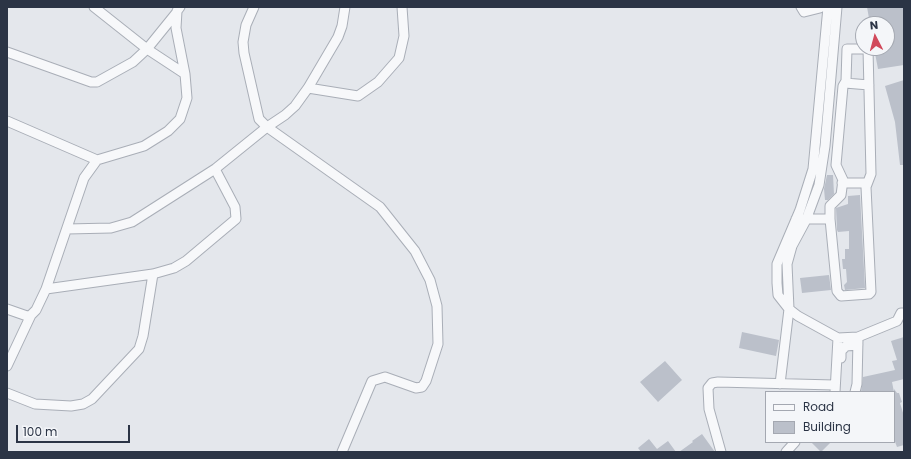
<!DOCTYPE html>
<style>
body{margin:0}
#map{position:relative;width:911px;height:459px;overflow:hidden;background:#e4e7ec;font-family:Poppins,sans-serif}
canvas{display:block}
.frame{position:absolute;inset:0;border:8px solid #2b3445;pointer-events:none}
.legend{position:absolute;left:765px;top:391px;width:130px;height:52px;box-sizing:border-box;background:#f4f6f9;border:1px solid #a4a8b1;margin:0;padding:5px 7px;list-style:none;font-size:12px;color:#2b3445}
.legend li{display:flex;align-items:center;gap:8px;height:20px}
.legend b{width:20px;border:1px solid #a4a8b1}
.north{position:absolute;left:855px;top:16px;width:40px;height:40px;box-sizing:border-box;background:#f4f6f9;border:1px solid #a4a8b1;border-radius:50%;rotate:354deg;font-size:11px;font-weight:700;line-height:16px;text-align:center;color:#2b3445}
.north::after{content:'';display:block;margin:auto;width:14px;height:18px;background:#d1495b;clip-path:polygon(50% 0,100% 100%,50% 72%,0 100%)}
.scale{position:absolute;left:16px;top:425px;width:114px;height:18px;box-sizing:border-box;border:2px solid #2b3445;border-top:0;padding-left:5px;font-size:12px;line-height:14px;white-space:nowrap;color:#2b3445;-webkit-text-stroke:3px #f4f6f9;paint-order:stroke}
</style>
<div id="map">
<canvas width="911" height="459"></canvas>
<div class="frame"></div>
<ul class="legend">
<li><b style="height:5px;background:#f7f8fa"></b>Road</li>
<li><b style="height:11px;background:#bbc0ca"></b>Building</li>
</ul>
<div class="north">N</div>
<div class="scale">100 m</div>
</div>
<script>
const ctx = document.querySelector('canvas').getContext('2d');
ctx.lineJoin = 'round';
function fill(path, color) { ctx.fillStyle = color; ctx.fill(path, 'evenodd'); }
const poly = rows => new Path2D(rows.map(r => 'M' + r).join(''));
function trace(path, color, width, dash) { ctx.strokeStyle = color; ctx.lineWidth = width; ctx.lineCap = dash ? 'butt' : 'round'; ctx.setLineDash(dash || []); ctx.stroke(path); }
const building = poly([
 [867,7,904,7,904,65,878,69,874,48,887,48,887,24,870,24],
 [904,80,904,165,900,165,895,122,885,86],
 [827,175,833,175,834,194,828,200,825,200,824,189],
 [860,195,865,288,845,290,844,285,847,282,846,269,843,269,842,259,845,259,845,249,849,249,849,231,838,232,837,230,836,208,848,204,848,196],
 [829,275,831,290,802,293,800,278],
 [742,332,779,340,776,356,739,348],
 [904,337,904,379,892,382,894,392,861,392,863,377,895,370,892,361,897,360,891,341],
 [665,361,682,380,658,402,640,382],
 [894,389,897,393,899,393,902,402,900,403,904,416,904,445,897,447,894,439],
 [702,434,715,452,679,452,693,442,692,441],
 [649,439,657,449,668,441,676,452,641,452,638,448],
 [811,442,831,442,821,452]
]);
const minor = poly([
 [94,7,147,49,185,74],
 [254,7,246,25,243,42,244,53,259,119,267,127,380,207,415,251,430,280,437,306,438,344,426,381,422,387,416,388,385,377,372,381,342,452],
 [801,7,804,12,820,8],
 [828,7,813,169,800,210,777,264,777,283,778,295,789,309,798,316,838,338,835,392],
 [7,52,91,82,97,82,133,62,147,49,177,12],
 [845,83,869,85],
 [308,88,358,96,378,82,399,58,404,36,402,7],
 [7,121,97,160],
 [842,183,867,183],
 [796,219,830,219,837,291,841,296,869,294,871,292,866,187,871,174,868,49,847,49,846,81,843,86,836,165,843,180,841,195,830,206,830,219],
 [67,229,111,228,132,222,215,169,267,127,285,115,295,106,308,88,338,37,342,26,345,7],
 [46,289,153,274,174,268,186,261,236,219,235,207,215,169],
 [7,309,27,316,31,315,36,310,46,289,84,178,97,160,144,146,168,131,180,119,187,98,185,74,176,28,177,11,180,7],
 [838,338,858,337,897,321,901,313,904,313],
 [841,358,841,351,846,346,858,345],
 [7,366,31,315],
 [780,384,789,309,787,264,792,246,806,220,819,185,825,146,837,7],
 [855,392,857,384,858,340],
 [7,393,35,404,71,406,83,404,92,399,139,349,143,336,153,274],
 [721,452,709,409,708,388,712,383,718,382,834,385],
 [786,452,795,442]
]);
fill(building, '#bbc0ca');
trace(minor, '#a9aeb7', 11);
trace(minor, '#f7f8fa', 9);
</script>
